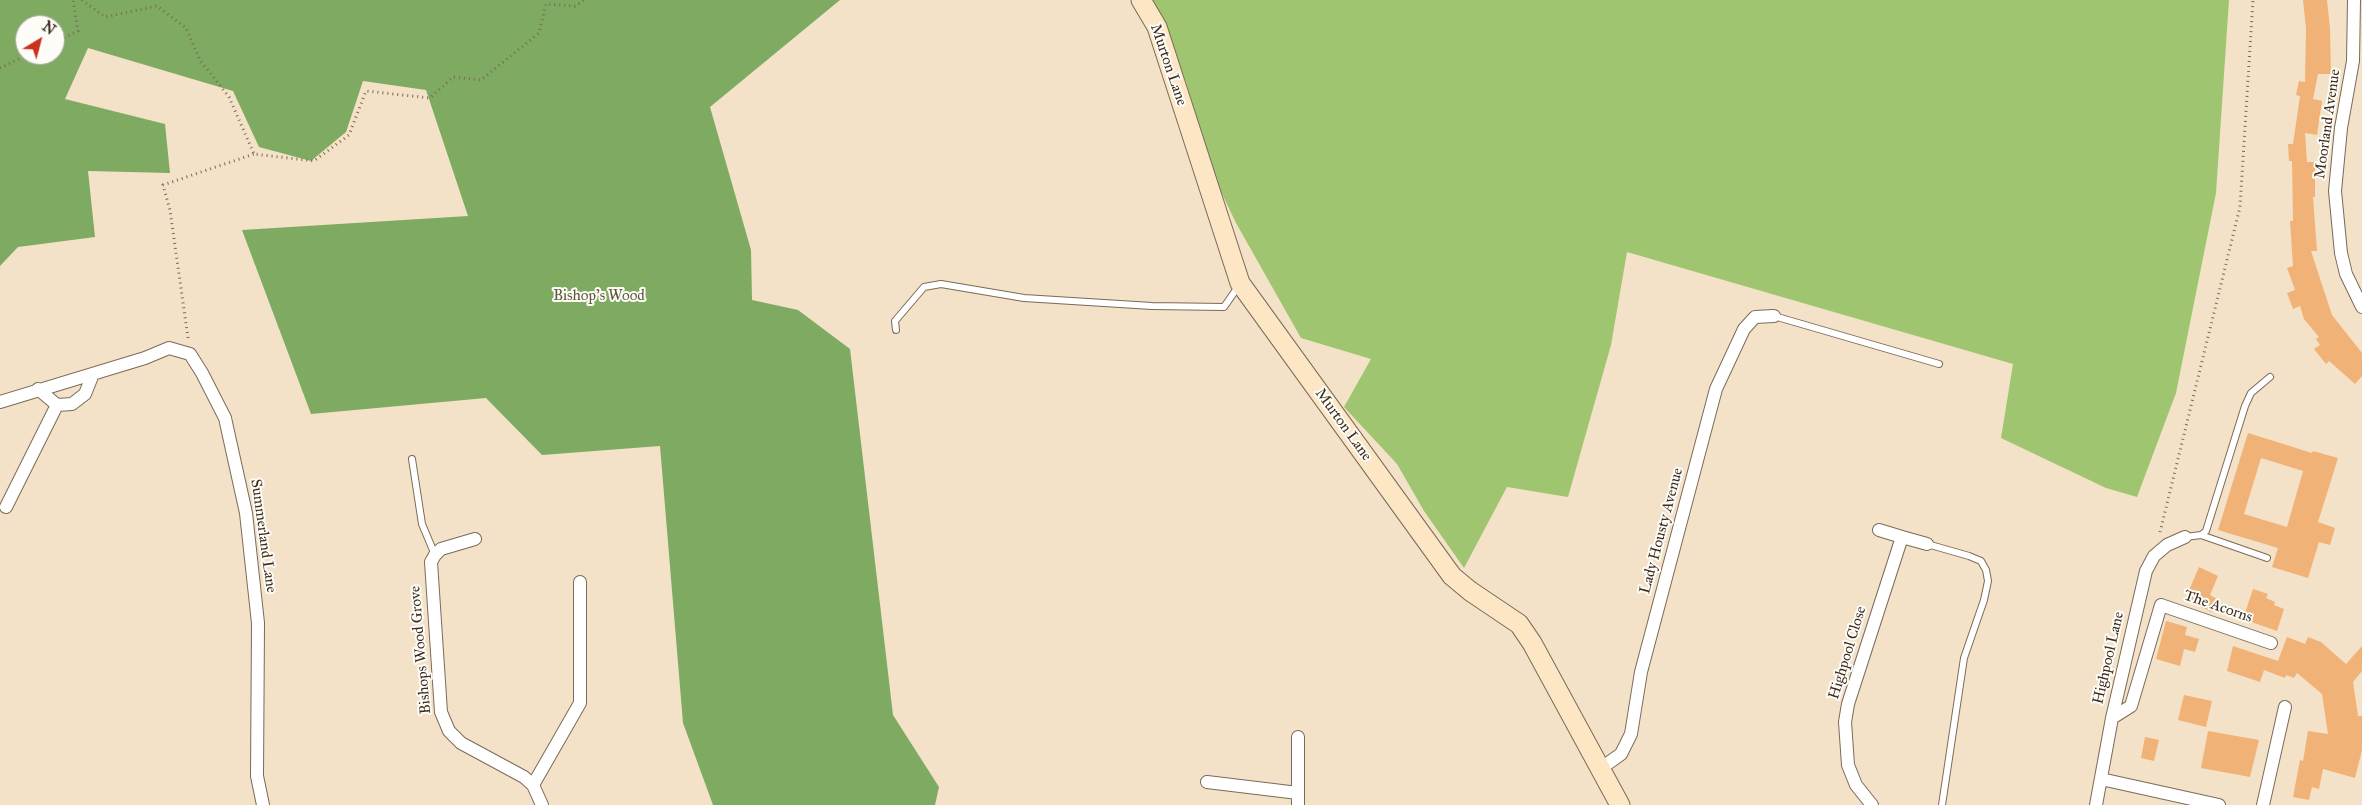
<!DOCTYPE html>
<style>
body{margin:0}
#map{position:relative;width:2362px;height:805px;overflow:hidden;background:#f3e2c7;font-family:"IM FELL Great Primer",serif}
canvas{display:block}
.north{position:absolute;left:15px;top:15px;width:50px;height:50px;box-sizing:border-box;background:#fdfcf7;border:1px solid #afa8a0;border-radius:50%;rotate:37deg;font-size:14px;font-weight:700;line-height:20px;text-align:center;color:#3b2a1e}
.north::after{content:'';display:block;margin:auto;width:18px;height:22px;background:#c8321e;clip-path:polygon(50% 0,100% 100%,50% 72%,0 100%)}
</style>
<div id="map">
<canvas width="2362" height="805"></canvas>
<div class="north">N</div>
</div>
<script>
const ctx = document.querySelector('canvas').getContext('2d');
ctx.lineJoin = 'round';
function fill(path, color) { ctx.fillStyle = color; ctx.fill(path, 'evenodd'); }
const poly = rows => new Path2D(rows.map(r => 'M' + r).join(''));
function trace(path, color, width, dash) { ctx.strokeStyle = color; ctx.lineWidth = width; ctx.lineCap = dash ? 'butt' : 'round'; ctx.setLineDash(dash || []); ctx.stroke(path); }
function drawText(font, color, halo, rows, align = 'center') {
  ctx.font = font + ' "IM FELL Great Primer",serif'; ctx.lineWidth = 4; ctx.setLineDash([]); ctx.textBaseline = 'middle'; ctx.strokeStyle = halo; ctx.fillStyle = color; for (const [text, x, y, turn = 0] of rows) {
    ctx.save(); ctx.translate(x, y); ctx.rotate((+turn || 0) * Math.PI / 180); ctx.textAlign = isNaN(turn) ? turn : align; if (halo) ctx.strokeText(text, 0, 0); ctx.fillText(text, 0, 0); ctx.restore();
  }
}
const green = poly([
 [1150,0,2229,0,2216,193,2176,393,2137,497,2106,488,2001,438,2013,364,1627,252,1611,345,1568,497,1507,487,1464,568,1424,511,1397,464,1344,407,1371,359,1301,338,1236,223,1214,177,1186,82,1163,22]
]);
const forest = poly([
 [0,0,840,0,710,107,751,250,752,300,798,310,850,349,893,715,939,787,935,805,713,805,683,723,660,446,542,455,486,398,311,414,242,230,468,216,426,90,363,81,346,132,311,161,259,147,233,91,88,48,65,99,165,124,170,173,88,171,95,237,18,247,0,266],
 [25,25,55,25,55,55,25,55]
]);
const building = poly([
 [2303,0,2327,0,2330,28,2331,74,2318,74,2313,99,2322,101,2317,135,2305,133,2307,162,2315,162,2315,197,2313,197,2317,251,2311,251,2332,315,2362,353,2362,376,2355,384,2329,361,2326,364,2314,349,2320,345,2316,339,2319,337,2304,319,2300,306,2293,309,2287,293,2295,290,2287,268,2293,266,2290,221,2293,221,2292,161,2289,161,2288,144,2293,144,2300,96,2296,95,2299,81,2305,82,2306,28],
 [2248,433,2312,453,2313,451,2338,458,2318,522,2335,528,2330,545,2319,542,2308,578,2272,567,2278,548,2218,530],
 [2261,458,2303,471,2287,527,2244,514],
 [2199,567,2218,576,2210,595,2217,599,2212,612,2185,600],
 [2253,589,2268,594,2266,598,2275,602,2274,605,2284,609,2277,631,2243,619],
 [2166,621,2187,627,2185,635,2199,639,2195,652,2184,649,2180,666,2156,659],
 [2287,637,2305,644,2308,637,2321,642,2346,664,2362,646,2362,671,2353,682,2358,716,2362,716,2362,750,2355,778,2323,769,2319,789,2312,787,2309,800,2293,797,2300,760,2303,761,2308,731,2328,734,2322,694,2297,673,2294,678,2286,675,2285,678,2264,670,2260,682,2227,671,2233,646,2278,661],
 [2184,695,2212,701,2206,727,2178,720],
 [2208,731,2259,740,2250,777,2201,768],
 [2145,737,2159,740,2154,761,2141,758]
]);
const path = poly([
 [82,0,105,17,157,6,186,28,200,60,229,97,254,154,314,161,349,135,366,91,430,98,453,77,481,80,539,33,546,4,575,6,584,0],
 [55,42,78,31,73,0],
 [0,68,27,55],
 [188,338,170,210,163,185,254,154],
 [2160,532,2240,207,2253,0]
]);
const lane = poly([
 [1774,316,1939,364],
 [896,330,895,321,924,287,941,284,1024,298,1152,306,1224,307,1240,284],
 [412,459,422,524,435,555],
 [2201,535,2267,558],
 [2185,537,2201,535,2206,531,2245,406,2251,393,2270,377],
 [1927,544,1969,556,1981,561,1986,570,1988,581,1984,600,1964,658,1942,805]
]);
const street = poly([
 [2354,0,2353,61,2341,128,2335,191,2341,253,2346,274,2362,307],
 [38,389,57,405,72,404,85,394,93,374],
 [0,402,145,358,169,348,190,354,202,373,225,418,246,513,258,623,257,776,263,805],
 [6,507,57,405],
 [1879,530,1902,537],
 [475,539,441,549,435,555,431,562,441,712,449,731,461,743,524,777,533,785],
 [2112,718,2131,706,2161,605,2271,643],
 [1600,769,1621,754,1631,734,1641,672,1716,389,1744,329,1755,317,1774,316],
 [2101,779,2219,805],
 [1207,782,1298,793],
 [542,805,533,785,580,703,580,582],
 [1298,805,1298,737],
 [1872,805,1856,785,1848,765,1845,722,1848,704,1902,537,1927,544],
 [2096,805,2112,718,2146,571,2154,556,2167,545,2185,537],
 [2263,805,2285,707]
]);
const secondary = poly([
 [1141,0,1157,27,1240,283,1452,576,1470,591,1519,624,1532,643,1620,805]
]);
const streetNames = [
 ["Murton Lane",1168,65,71],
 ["Moorland Avenue",2328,124,-82],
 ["Murton Lane",1343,425,54],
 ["Lady Housty Avenue",1662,531,-75],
 ["Summerland Lane",263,536,82],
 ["The Acorns",2218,607,19],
 ["Bishops Wood Grove",421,650,-95],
 ["Highpool Close",1848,653,-73],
 ["Highpool Lane",2109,658,-77]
];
const parkNames = [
 ["Bishop's Wood",599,296]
];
fill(green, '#9fc570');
fill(forest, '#7faa62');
fill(building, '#f1b277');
trace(lane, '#7b6a59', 8);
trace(street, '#7b6a59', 14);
trace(secondary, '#7b6a59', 21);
trace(path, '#7b6a59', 3, [1, 4]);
trace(lane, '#fff', 6);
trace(street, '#fff', 12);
trace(secondary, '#fce6c4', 19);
drawText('15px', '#3b2a1e', '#fdfcf7', streetNames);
drawText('15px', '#595837', '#fdfcf7', parkNames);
</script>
